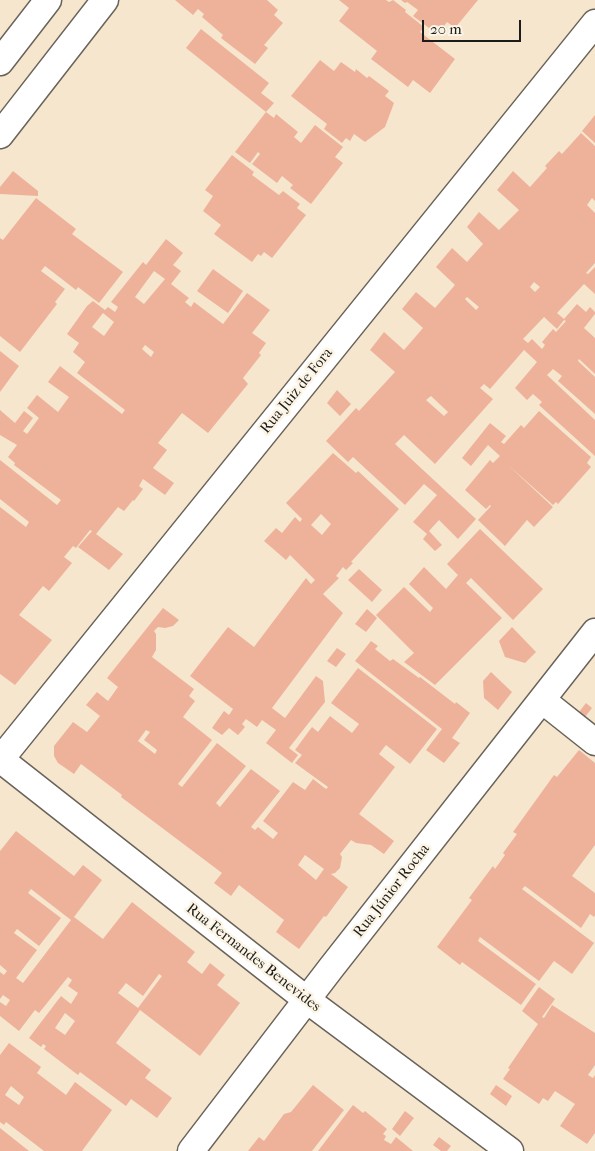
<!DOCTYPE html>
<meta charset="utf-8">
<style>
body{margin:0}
#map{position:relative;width:595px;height:1151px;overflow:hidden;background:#f6e6cd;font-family:"IM FELL French Canon",serif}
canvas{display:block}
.scale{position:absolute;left:422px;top:20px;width:99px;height:22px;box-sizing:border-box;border:2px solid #1c1c1c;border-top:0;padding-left:6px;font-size:15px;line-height:18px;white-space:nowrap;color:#1c1c1c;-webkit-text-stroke:4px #fcf5e5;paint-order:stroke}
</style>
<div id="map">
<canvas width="595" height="1151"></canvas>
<div class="scale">20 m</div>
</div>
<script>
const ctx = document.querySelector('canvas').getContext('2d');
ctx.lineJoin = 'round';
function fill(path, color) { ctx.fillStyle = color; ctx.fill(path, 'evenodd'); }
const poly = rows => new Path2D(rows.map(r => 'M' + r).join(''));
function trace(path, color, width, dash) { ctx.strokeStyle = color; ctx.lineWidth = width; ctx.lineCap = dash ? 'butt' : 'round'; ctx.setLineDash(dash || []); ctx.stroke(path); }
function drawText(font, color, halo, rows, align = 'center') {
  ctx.font = font + ' "IM FELL French Canon",serif'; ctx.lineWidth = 5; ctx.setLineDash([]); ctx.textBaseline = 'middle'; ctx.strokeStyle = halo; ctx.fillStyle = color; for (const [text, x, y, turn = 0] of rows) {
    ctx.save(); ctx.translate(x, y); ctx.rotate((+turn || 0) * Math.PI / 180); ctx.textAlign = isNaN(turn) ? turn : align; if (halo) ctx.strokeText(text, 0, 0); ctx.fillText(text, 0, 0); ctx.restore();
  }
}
const building = poly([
 [175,0,267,0,278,10,274,15,283,23,264,45,268,48,255,64,221,38,223,35,202,17,204,14,198,9,193,15],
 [339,0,386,0,389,2,393,0,406,10,405,12,424,27,420,32,455,59,430,93,413,80,408,87,371,59,377,51,339,21,349,8],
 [401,0,478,0,455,28,447,22,442,29,437,25,433,31,413,16,418,10,407,2,405,3],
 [201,29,269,83,261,93,274,103,266,112,186,48],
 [320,60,334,71,341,62,355,72,356,69,367,78,369,76,389,91,385,96,394,103,385,127,365,142,354,134,350,141,346,138,342,143,324,129,327,124,291,96],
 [266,112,274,118,276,114,298,132,294,137,301,143,315,125,343,147,335,157,343,163,311,204,290,188,293,185,282,176,277,183,252,164,260,154,258,152,250,163,235,152],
 [595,115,595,143,582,131],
 [581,133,595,146,595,201,592,198,587,205,595,213,595,263,586,273,588,274,595,267,595,294,584,284,557,313,564,319,577,304,586,312,590,307,595,312,595,314,584,328,595,338,595,374,579,359,578,361,595,377,595,414,558,381,562,376,553,369,547,375,595,420,595,456,539,405,542,402,533,394,527,400,515,388,537,362,524,350,490,389,484,384,480,388,493,399,435,464,404,435,395,444,476,519,458,539,439,520,429,531,442,545,435,551,423,539,427,534,413,522,437,495,424,484,405,505,353,457,348,462,326,441,356,408,359,411,395,372,370,350,384,332,404,350,423,328,402,309,416,292,435,308,455,285,436,267,452,248,467,262,483,244,467,227,479,212,499,230,519,210,497,190,513,171,530,187,547,168,545,166,559,151,562,154],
 [534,282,540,287,535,292,530,287],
 [467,297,479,307,476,310,465,299],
 [544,317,557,329,564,320,566,321,556,332,553,329,542,342,545,345,542,349,532,339,528,343,523,339],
 [431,396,448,412,444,416,426,400],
 [232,155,254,172,252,175,279,195,283,191,300,204,297,208,306,215,272,258,264,252,261,256,258,254,252,262,214,234,221,225,203,211,213,196,205,190],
 [13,171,38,191,38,196,0,194,0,187],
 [36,198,76,229,72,234,123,272,99,303,78,287,76,290,45,266,41,271,65,289,55,302,57,304,20,352,0,336,0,238,3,240],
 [166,239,183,253,173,265,181,271,171,284,189,298,185,302,191,307,194,302,223,324,247,293,270,310,252,333,266,343,259,353,261,355,243,378,248,384,208,433,182,413,158,443,167,450,153,468,174,483,165,495,143,479,139,486,143,489,134,501,133,500,124,511,118,507,96,534,123,554,109,570,78,547,92,531,90,530,76,548,73,546,64,557,72,563,49,591,43,586,19,615,52,640,15,685,0,674,0,507,26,527,29,522,0,499,0,460,57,505,61,500,14,465,15,463,8,457,17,445,0,435,0,410,15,423,24,411,33,418,23,431,27,434,39,418,27,408,37,395,58,412,69,397,48,382,60,366,122,414,125,410,77,373,85,362,73,352,79,343,67,334,87,306,93,301,105,310,108,307,115,312,118,307,111,302,143,262,146,265],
 [154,271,165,279,144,304,135,297],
 [103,313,114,322,104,336,92,327],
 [145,345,154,352,151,357,142,349],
 [213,269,243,291,228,313,197,291],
 [0,351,19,366,0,392],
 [337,390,351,404,340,416,327,403],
 [539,411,591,457,587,463,591,467,558,504,556,502,553,505,508,465,553,507,534,527,527,520,505,546,478,520,491,506,490,505,486,509,465,490,490,460,493,463,500,456,488,445,471,466,462,458,490,423,506,436,501,442,504,444,521,425,524,428],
 [333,453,356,473,358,471,399,509,351,562,353,563,346,570,343,567,336,576,339,578,323,594,343,613,272,708,285,718,316,676,323,681,325,702,289,748,298,755,292,763,266,743,276,730,262,720,257,727,246,719,242,724,245,727,238,735,229,728,222,735,212,728,224,711,229,715,233,709,190,676,228,627,254,647,306,578,311,584,315,580,290,555,286,560,264,541,276,528,282,533,295,517,300,522,302,519,286,503],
 [321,514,331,524,322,535,311,525],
 [480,529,543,589,513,620,471,578,466,583,502,618,435,685,404,662,414,653,376,615,404,587,430,612,433,608,409,584,424,567,446,589,458,575,447,564],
 [359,569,382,590,372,602,348,580],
 [163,608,179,620,173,626,165,628,158,627,154,631,156,634,156,650,152,657,194,689,189,696,195,701,183,717,212,740,178,784,182,787,217,743,246,766,216,803,220,807,251,769,280,791,251,827,255,830,258,827,273,839,278,833,263,821,293,782,305,790,313,779,326,789,328,787,295,763,302,755,295,750,312,727,318,732,330,716,352,733,359,724,331,703,358,668,437,729,410,764,386,745,379,754,395,767,359,814,394,841,384,854,371,845,356,843,351,840,340,854,342,857,340,868,335,873,331,874,348,887,326,917,324,916,299,949,276,932,284,920,239,885,231,896,214,883,222,873,121,797,122,795,81,764,74,774,58,763,54,756,54,746,73,722,87,732,100,716,86,705,97,692,108,701,118,687,107,678],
 [146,730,150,732,144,740,157,750,155,754,138,741],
 [305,855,324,869,316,880,298,865],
 [367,609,377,618,366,632,355,624],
 [512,627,536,652,525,663,505,657,499,641],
 [371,641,378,646,375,649,390,661,393,659,419,678,420,677,455,704,456,702,470,713,452,738,460,743,444,763,426,750,442,729,355,661],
 [337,648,346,654,336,667,327,661],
 [491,672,512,692,498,710,484,698,483,681],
 [586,703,592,708,585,717,579,712],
 [579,750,595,763,595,845,572,876,595,893,595,915,594,917,590,914,581,928,525,886,522,889,594,943,572,974,554,961,539,981,480,937,478,941,536,984,521,1005,462,962,460,965,437,947,472,900,469,898,493,866,495,869,505,855,503,853,517,834,513,832,554,775,557,777],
 [16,831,74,876,83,865,102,880,74,917,103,939,132,902,195,952,187,962,202,974,210,963,225,975,217,985,240,1003,200,1056,140,1010,116,1043,151,1070,145,1078,172,1098,157,1118,131,1099,126,1106,80,1072,78,1075,44,1049,46,1046,43,1044,41,1047,29,1038,61,996,71,1004,78,993,68,986,72,980,68,977,39,1013,35,1010,19,1031,0,1016,0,1002,6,1006,10,1000,3,995,0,999,0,972,4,975,7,971,0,965,0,851],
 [31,889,71,920,23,983,16,978,37,950,14,933,17,929,39,946,61,918,28,893],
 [159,974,162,976,138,1008,118,993,126,983,143,996],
 [65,1013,75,1021,65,1035,55,1028],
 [539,987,555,999,542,1017,544,1018,552,1005,595,1033,595,1065,588,1075,593,1078,595,1075,595,1133,587,1144,560,1126,575,1104,555,1091,548,1101,543,1098,539,1104,503,1079,510,1069,508,1068,538,1024,522,1011],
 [9,1043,41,1067,37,1073,66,1095,75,1082,112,1110,82,1151,44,1151,6,1122,4,1125,0,1122,0,1055],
 [11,1086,24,1097,19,1105,5,1095],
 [313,1085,344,1110,312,1151,248,1151,259,1137,264,1141,284,1114,291,1112],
 [496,1085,512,1096,506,1106,490,1094],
 [353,1105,363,1113,365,1111,387,1129,383,1134,386,1136,384,1140,391,1144,396,1137,413,1151,318,1151],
 [405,1111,414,1118,400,1136,392,1129],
 [0,1128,29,1151,0,1151],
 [439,1137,451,1146,447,1151,441,1151,433,1145]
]);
const minor = poly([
 [0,62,48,0],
 [0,135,105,0],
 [542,700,595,742],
 [0,759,307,1000,510,1151],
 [0,760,595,23],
 [191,1151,331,968,595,632]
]);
const streetNames = [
 ["Rua Juiz de Fora",297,391,-51],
 ["Rua Júnior Rocha",392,891,-52],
 ["Rua Fernandes Benevides",253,958,38]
];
fill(building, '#eeb29b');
trace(minor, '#68635a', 29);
trace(minor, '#fff', 26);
drawText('15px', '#1c1c1c', '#fcf5e5', streetNames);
</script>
